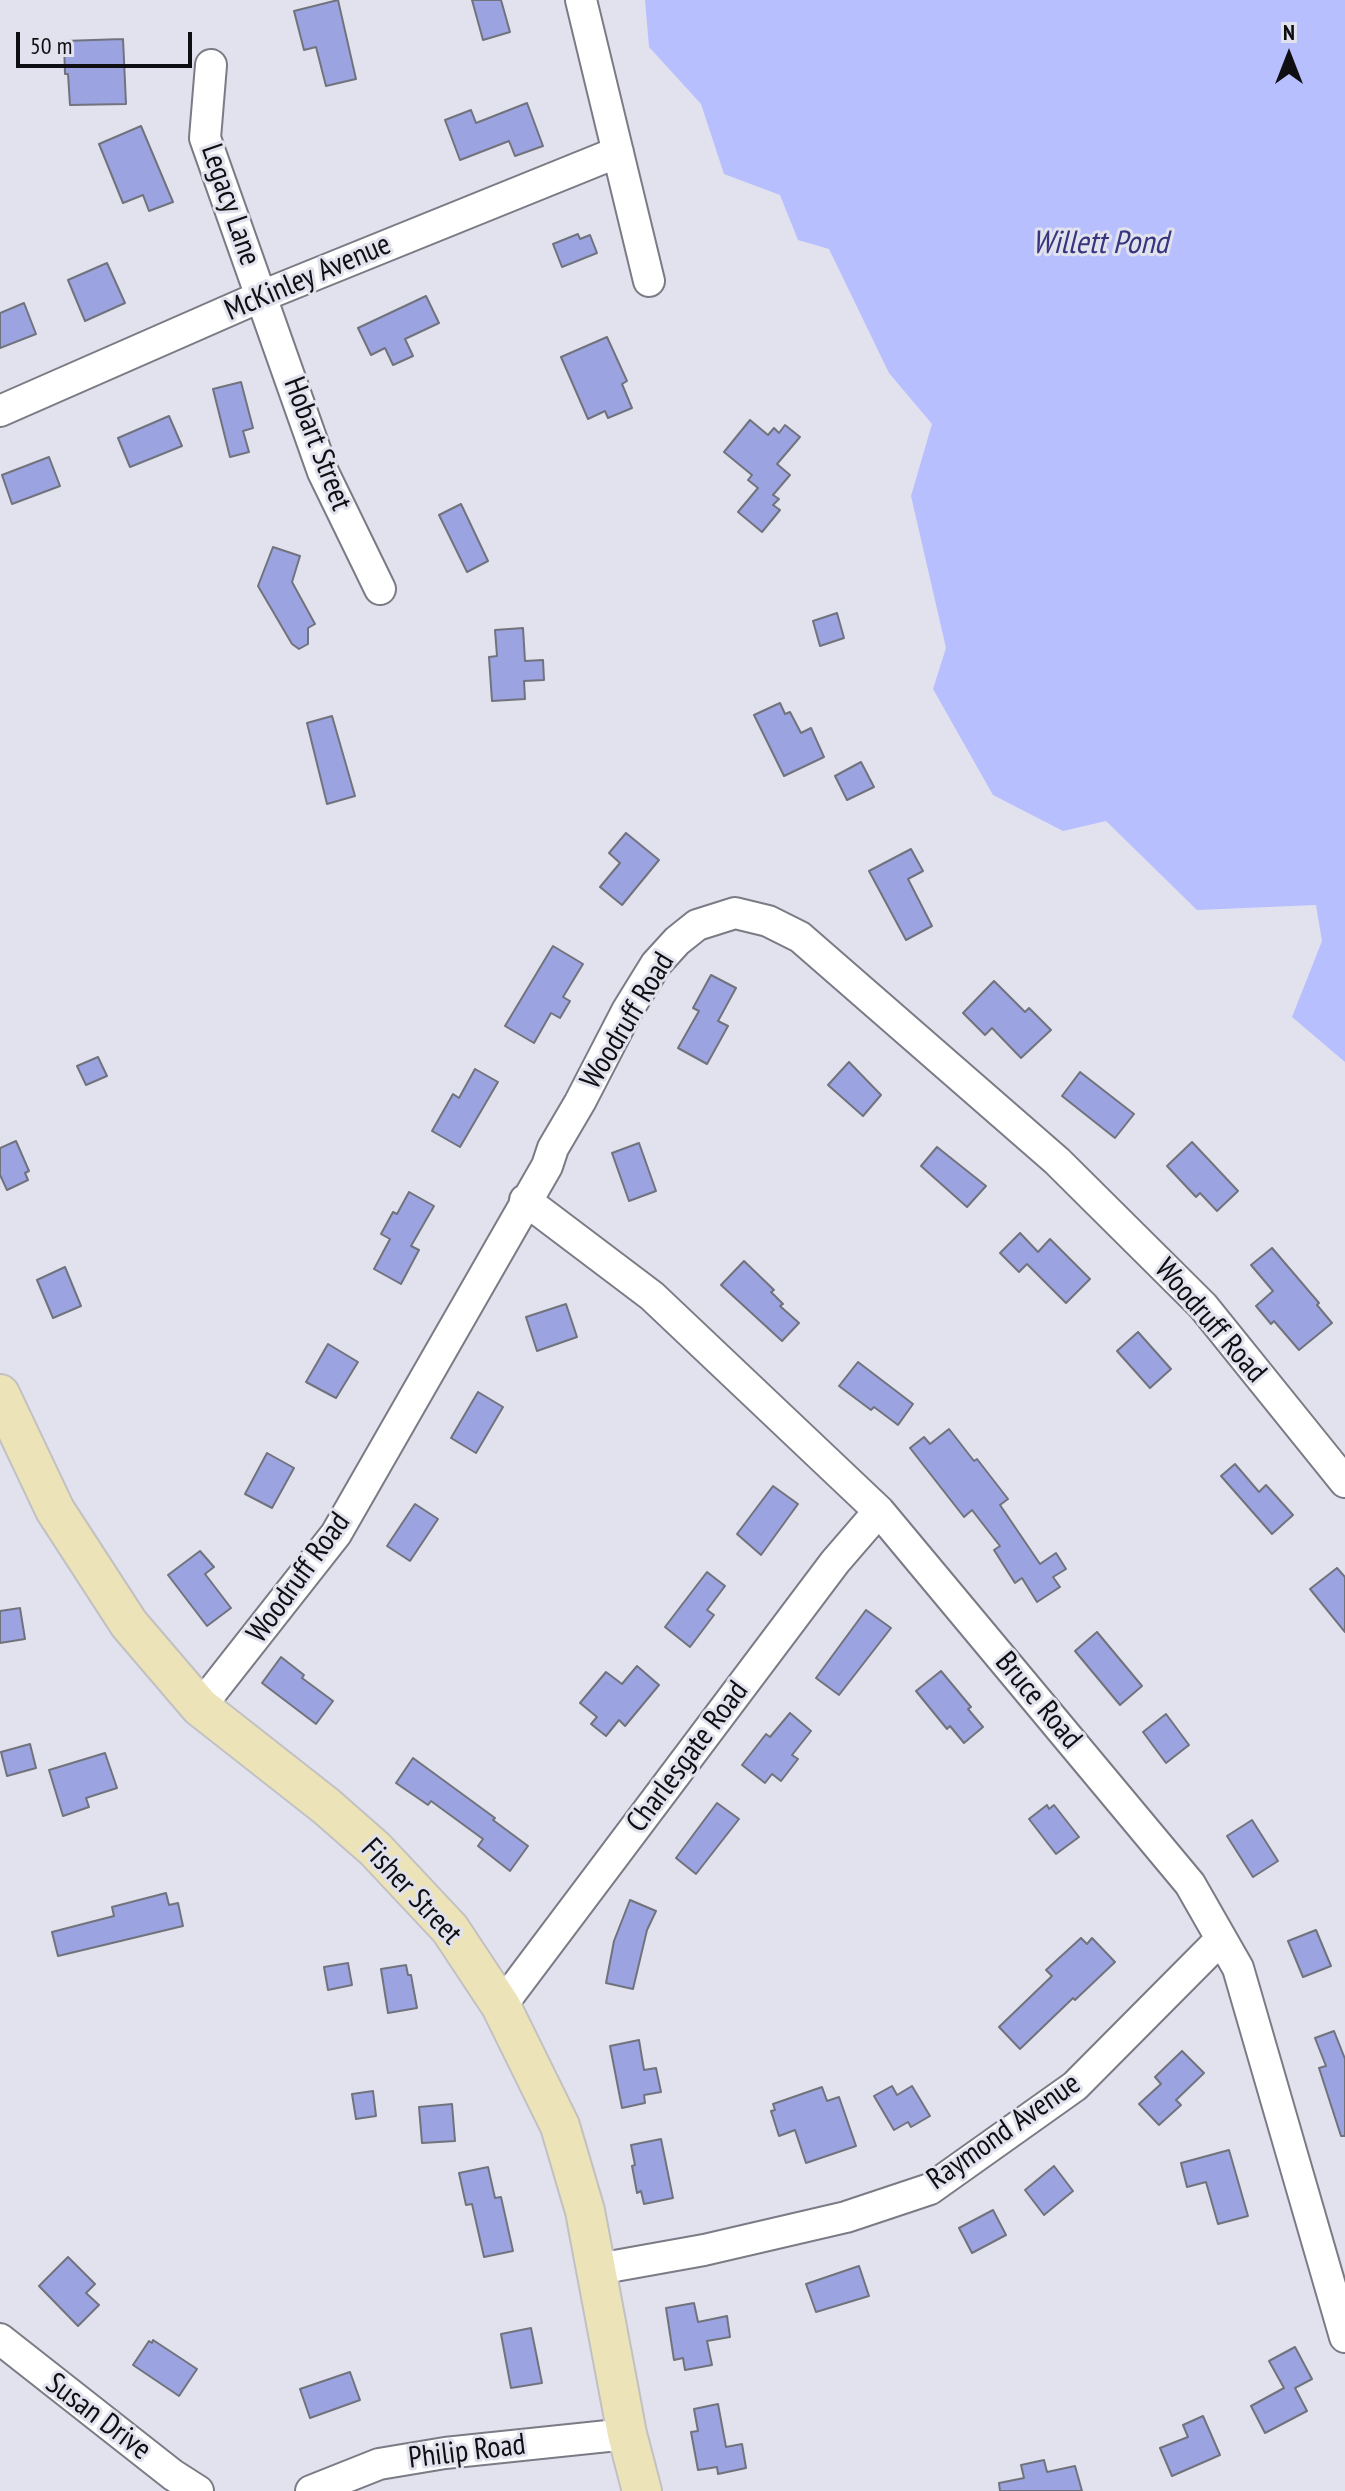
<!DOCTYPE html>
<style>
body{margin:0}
#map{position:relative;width:1345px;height:2491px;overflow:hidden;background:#e1e2ed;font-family:"PT Sans Narrow",sans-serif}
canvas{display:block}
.north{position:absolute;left:1249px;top:16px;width:80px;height:80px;-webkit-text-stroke:6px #e1e2ed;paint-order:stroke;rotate:0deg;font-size:22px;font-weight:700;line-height:32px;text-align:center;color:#0f0f13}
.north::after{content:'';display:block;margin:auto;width:28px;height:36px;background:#0f0f13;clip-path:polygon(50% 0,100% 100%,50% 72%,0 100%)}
.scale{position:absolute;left:16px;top:32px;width:176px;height:36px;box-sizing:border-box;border:4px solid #0f0f13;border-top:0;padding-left:10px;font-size:24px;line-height:28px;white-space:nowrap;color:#0f0f13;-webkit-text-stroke:6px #e1e2ed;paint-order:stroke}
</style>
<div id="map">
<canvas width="1345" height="2491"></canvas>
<div class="north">N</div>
<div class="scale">50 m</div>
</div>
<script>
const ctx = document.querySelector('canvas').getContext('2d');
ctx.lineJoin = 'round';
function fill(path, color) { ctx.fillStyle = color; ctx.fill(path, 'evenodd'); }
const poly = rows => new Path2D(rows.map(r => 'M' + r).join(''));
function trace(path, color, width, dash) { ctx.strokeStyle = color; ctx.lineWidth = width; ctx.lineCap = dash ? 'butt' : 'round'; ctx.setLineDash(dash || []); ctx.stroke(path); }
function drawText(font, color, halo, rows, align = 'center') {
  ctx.font = font + ' "PT Sans Narrow",sans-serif'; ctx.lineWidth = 6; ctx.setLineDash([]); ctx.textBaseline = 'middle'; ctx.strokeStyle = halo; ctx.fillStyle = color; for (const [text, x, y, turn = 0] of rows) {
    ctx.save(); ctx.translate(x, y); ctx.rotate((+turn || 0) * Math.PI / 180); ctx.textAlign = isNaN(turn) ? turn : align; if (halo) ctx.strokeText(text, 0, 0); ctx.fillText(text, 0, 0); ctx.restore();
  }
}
const water = poly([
 [645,0,1345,0,1345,1062,1292,1017,1322,941,1316,905,1197,910,1106,821,1063,831,993,795,933,689,946,648,911,496,932,424,889,373,829,249,798,240,780,195,724,174,701,104,649,47]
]);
const building = poly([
 [338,0,356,79,326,86,316,47,304,50,294,11,338,0],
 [472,0,501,0,510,32,483,40,472,0],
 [123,39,126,104,70,105,68,74,65,74,64,41,123,39],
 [527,103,543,146,515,156,509,141,460,160,445,120,471,110,476,123,527,103],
 [141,126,173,202,149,211,143,195,123,203,99,144,141,126],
 [578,234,580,239,590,235,597,253,562,267,553,244,578,234],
 [107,263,125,303,85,321,68,280,107,263],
 [426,296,439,323,405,339,413,356,393,365,385,348,371,355,358,328,426,296],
 [24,303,36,334,0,348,0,313,24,303],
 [607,337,627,381,622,384,632,408,608,418,605,411,588,419,561,357,607,337],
 [241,382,253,428,243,431,249,452,230,457,213,389,241,382],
 [169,416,182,446,130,467,118,438,169,416],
 [750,420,768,435,774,428,779,433,785,425,800,437,777,464,790,475,773,495,779,499,773,505,780,510,762,532,738,512,758,488,748,480,752,475,724,452,750,420],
 [49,457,60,486,12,504,2,475,49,457],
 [461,504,488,561,467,572,439,515,461,504],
 [273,547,300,556,292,582,315,624,308,628,308,644,299,649,292,644,258,586,273,547],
 [837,613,844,638,820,646,813,621,837,613],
 [523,628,525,661,543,660,544,680,524,681,525,699,492,701,489,657,497,656,495,630,523,628],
 [780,703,785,714,790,712,801,733,811,728,824,757,784,776,754,715,780,703],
 [332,716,355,796,327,804,307,723,332,716],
 [861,762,874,787,847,800,835,776,861,762],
 [626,833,659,860,622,905,600,887,620,863,609,853,626,833],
 [911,849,923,871,908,879,932,926,906,940,869,871,911,849],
 [553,946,583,964,563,997,570,1001,560,1018,551,1013,534,1043,505,1026,553,946],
 [711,975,736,988,718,1021,728,1026,707,1064,678,1048,699,1011,693,1008,711,975],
 [994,981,1025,1012,1029,1008,1051,1030,1021,1058,992,1028,985,1035,963,1013,994,981],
 [98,1057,107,1076,86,1085,77,1066,98,1057],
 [849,1062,881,1095,863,1116,828,1085,849,1062],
 [475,1069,498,1082,460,1147,432,1131,453,1094,459,1098,475,1069],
 [1080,1072,1134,1114,1115,1138,1062,1096,1080,1072],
 [16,1141,29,1171,25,1173,28,1180,7,1190,0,1175,0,1148,16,1141],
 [1192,1142,1238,1191,1217,1211,1200,1193,1196,1197,1167,1166,1192,1142],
 [639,1143,656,1191,629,1201,612,1153,639,1143],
 [937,1147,986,1186,967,1207,921,1166,937,1147],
 [409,1192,434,1206,411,1246,419,1250,401,1284,374,1269,390,1239,381,1234,393,1212,397,1214,409,1192],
 [1020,1233,1038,1252,1050,1239,1090,1279,1066,1303,1027,1264,1019,1272,1000,1253,1020,1233],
 [1272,1248,1319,1303,1317,1305,1332,1323,1299,1350,1274,1321,1271,1324,1256,1306,1273,1291,1251,1265,1272,1248],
 [744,1261,774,1290,771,1292,783,1304,780,1306,799,1323,782,1341,721,1285,744,1261],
 [65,1267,81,1306,53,1318,37,1280,65,1267],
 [566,1304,577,1337,537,1351,526,1317,566,1304],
 [1138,1332,1171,1369,1150,1388,1117,1351,1138,1332],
 [328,1344,358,1362,336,1398,306,1382,328,1344],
 [858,1362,913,1404,898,1425,874,1407,871,1410,839,1386,858,1362],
 [478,1392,503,1407,476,1453,451,1438,478,1392],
 [949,1429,974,1461,977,1459,1008,1499,1000,1505,1040,1564,1056,1553,1066,1569,1053,1577,1060,1587,1037,1602,1022,1578,1015,1583,994,1550,1000,1546,972,1510,964,1517,910,1448,924,1437,930,1444,949,1429],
 [267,1453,294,1468,272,1508,245,1494,267,1453],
 [1235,1464,1259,1492,1266,1485,1293,1515,1272,1534,1221,1476,1235,1464],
 [773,1486,798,1504,761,1555,737,1534,773,1486],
 [415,1504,438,1519,410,1561,387,1546,415,1504],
 [200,1551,214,1567,205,1574,231,1608,207,1626,168,1575,200,1551],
 [1337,1568,1345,1577,1345,1632,1310,1589,1337,1568],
 [707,1572,725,1586,707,1610,714,1615,690,1647,665,1627,707,1572],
 [20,1608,25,1639,0,1643,0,1611,20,1608],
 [866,1610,891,1628,839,1695,816,1678,866,1610],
 [1097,1632,1142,1686,1120,1705,1075,1651,1097,1632],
 [281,1657,304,1675,302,1678,333,1701,316,1724,262,1683,281,1657],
 [637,1666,659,1685,625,1726,619,1720,606,1736,591,1724,597,1717,580,1703,606,1672,622,1684,637,1666],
 [941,1671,971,1707,968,1709,983,1727,964,1743,950,1726,947,1729,916,1691,941,1671],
 [790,1713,811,1731,792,1755,798,1759,781,1781,772,1774,765,1783,742,1765,766,1734,770,1737,790,1713],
 [1166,1714,1189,1745,1166,1763,1143,1732,1166,1714],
 [30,1744,36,1768,7,1776,1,1752,30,1744],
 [105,1753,117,1788,86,1798,89,1807,63,1816,49,1770,105,1753],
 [413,1758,495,1818,493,1820,528,1846,510,1871,478,1846,483,1839,431,1801,428,1805,396,1783,413,1758],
 [717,1803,739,1819,696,1874,676,1858,717,1803],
 [1047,1805,1049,1809,1054,1805,1079,1837,1056,1854,1029,1819,1047,1805],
 [1252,1820,1278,1861,1253,1877,1227,1836,1252,1820],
 [166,1893,169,1905,178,1903,183,1926,58,1956,52,1932,114,1916,112,1907,166,1893],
 [630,1900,656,1911,647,1930,633,1989,606,1983,614,1941,630,1900],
 [1316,1930,1331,1966,1303,1977,1288,1941,1316,1930],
 [1081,1938,1087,1944,1092,1938,1115,1962,1075,2000,1073,1998,1020,2049,999,2027,1052,1976,1046,1970,1081,1938],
 [348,1963,352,1985,328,1990,324,1967,348,1963],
 [406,1965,408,1975,411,1975,417,2008,388,2013,381,1969,406,1965],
 [1334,2031,1345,2059,1345,2136,1341,2136,1319,2068,1326,2066,1315,2038,1334,2031],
 [639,2040,644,2070,656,2068,661,2092,644,2095,645,2103,622,2108,610,2046,639,2040],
 [1182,2051,1204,2073,1176,2100,1181,2105,1159,2125,1139,2104,1161,2084,1155,2077,1182,2051],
 [892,2086,897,2095,912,2086,930,2116,911,2127,908,2122,894,2130,874,2096,892,2086],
 [822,2087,827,2101,839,2097,856,2146,806,2163,795,2130,779,2136,771,2111,775,2110,773,2104,822,2087],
 [373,2091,376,2116,356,2119,352,2094,373,2091],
 [452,2104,455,2141,422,2143,419,2107,452,2104],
 [661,2139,673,2198,644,2204,641,2191,637,2193,632,2166,635,2165,631,2145,661,2139],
 [1229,2150,1248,2216,1218,2224,1206,2182,1187,2187,1181,2163,1229,2150],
 [1054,2166,1073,2191,1044,2215,1025,2190,1054,2166],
 [488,2167,495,2198,501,2197,513,2251,484,2257,472,2204,466,2205,459,2173,488,2167],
 [993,2210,1006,2235,972,2253,959,2228,993,2210],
 [68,2257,95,2284,86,2293,99,2305,78,2326,39,2286,68,2257],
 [859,2266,869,2296,816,2312,806,2284,859,2266],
 [694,2303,698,2322,727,2316,730,2337,707,2341,712,2365,685,2370,683,2358,674,2360,666,2308,694,2303],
 [531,2328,542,2383,511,2388,501,2334,531,2328],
 [153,2340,197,2369,179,2396,133,2365,149,2341,152,2343,153,2340],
 [1295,2347,1312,2379,1295,2388,1307,2411,1265,2433,1251,2406,1284,2388,1269,2361,1295,2347],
 [350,2372,360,2400,310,2418,300,2389,350,2372],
 [718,2404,726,2447,742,2444,746,2468,718,2474,717,2467,698,2470,691,2432,698,2431,694,2409,718,2404],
 [1203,2416,1220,2455,1172,2476,1160,2448,1188,2437,1183,2425,1203,2416],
 [1044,2460,1047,2472,1075,2466,1082,2491,1000,2491,999,2483,1024,2478,1021,2465,1044,2460]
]);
const minor = poly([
 [581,0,649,281],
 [211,65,205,138,323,472,380,589],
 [0,411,262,296,618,152],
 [525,1200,652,1296,879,1511,1190,1884,1238,1968,1345,2337],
 [200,1707,336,1534,547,1166,553,1148,580,1102,627,1011,656,964,677,941,697,925,735,913,768,921,800,937,1057,1161,1203,1306,1345,1482],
 [501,2006,835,1562,879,1511],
 [598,2269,704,2250,846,2217,930,2189,1075,2086,1221,1939],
 [0,2339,173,2475,198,2491],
 [311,2491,379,2464,445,2453,627,2434]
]);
const major = poly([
 [0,1394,55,1510,129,1624,200,1707,326,1806,375,1849,450,1929,501,2006,560,2126,585,2211,627,2434,642,2491]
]);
const streetNames = [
 ["Legacy Lane",230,205,71],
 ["McKinley Avenue",308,278,-23],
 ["Hobart Street",317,444,69],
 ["Woodruff Road",628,1021,-59],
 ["Woodruff Road",1210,1321,49],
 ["Woodruff Road",299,1578,-54],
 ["Bruce Road",1038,1701,50],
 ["Charlesgate Road",688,1757,-53],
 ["Fisher Street",411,1892,47],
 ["Raymond Avenue",1004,2132,-35],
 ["Susan Drive",98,2417,37],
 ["Philip Road",467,2452,-7]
];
const waterNames = [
 ["Willett Pond",1100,244]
];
fill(water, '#b8bfff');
fill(building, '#9ca3e1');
trace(building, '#71737c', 2);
trace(minor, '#7a7b84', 34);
trace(major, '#c1c1c2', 42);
trace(minor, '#fff', 30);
trace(major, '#ede3b8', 38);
drawText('30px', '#0f0f13', '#e1e2ed', streetNames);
drawText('italic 32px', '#36357e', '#e1e2ed', waterNames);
</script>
